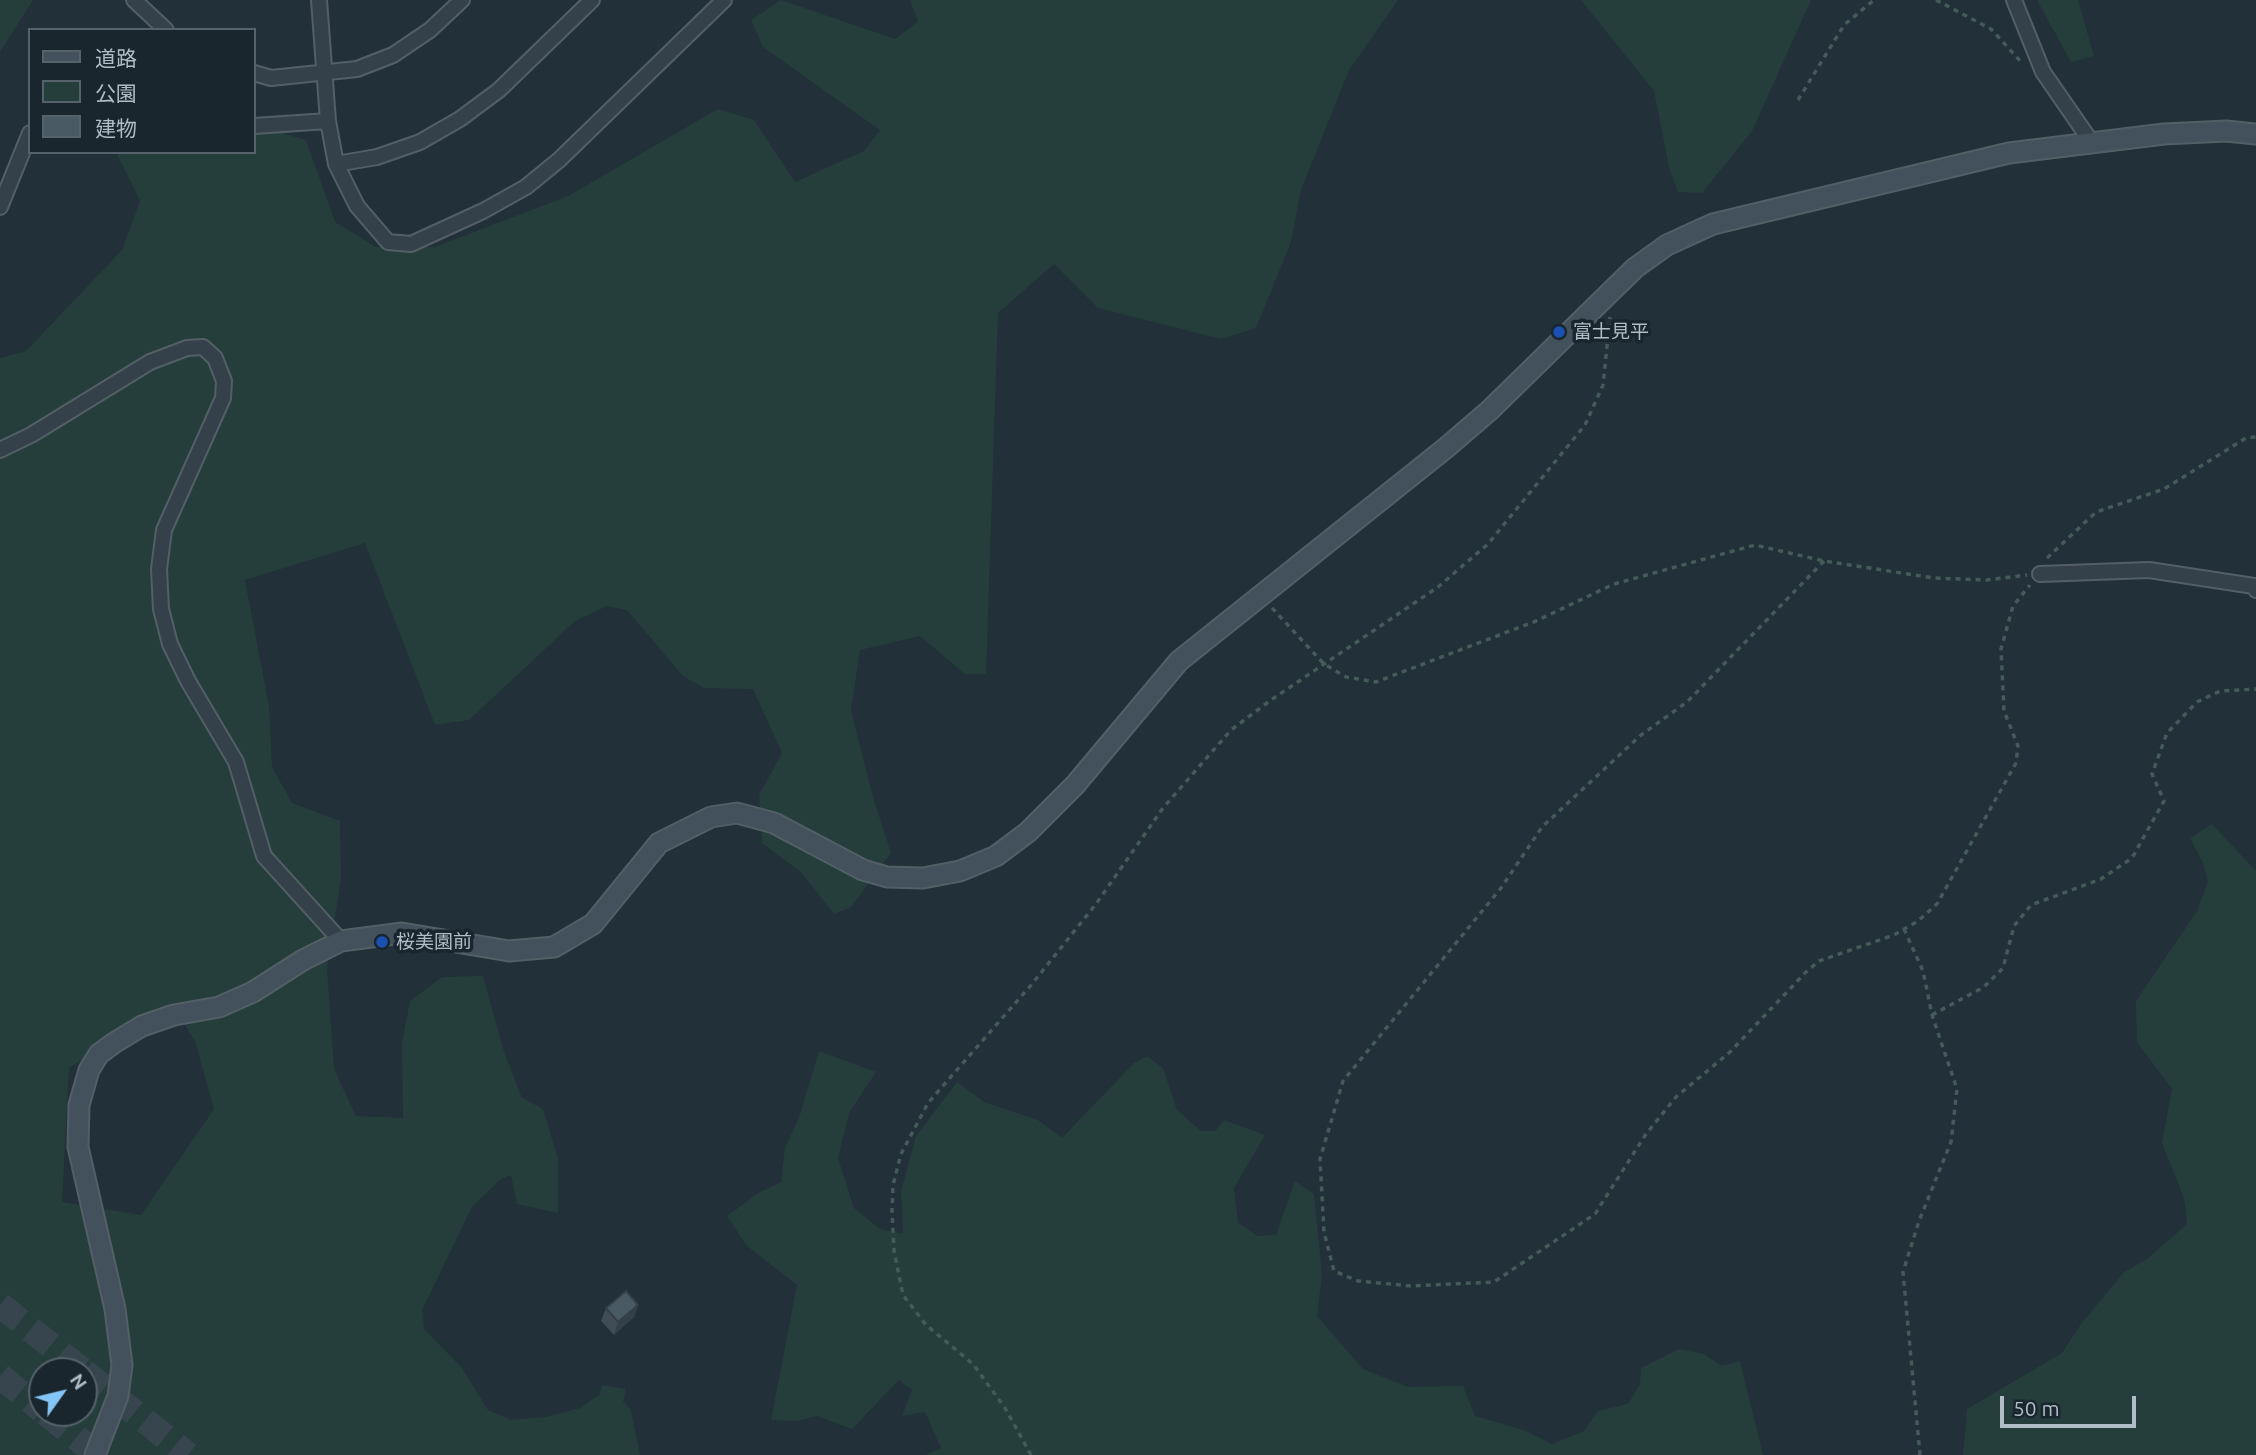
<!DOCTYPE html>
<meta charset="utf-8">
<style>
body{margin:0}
#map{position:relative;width:2256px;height:1455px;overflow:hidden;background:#213039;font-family:Ubuntu,"Noto Sans JP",sans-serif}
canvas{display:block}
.legend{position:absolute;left:28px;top:28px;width:228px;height:126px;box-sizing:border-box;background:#1a262e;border:2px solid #56626b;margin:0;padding:9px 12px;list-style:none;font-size:21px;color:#b0bcc6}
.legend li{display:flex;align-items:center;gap:14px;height:35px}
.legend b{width:35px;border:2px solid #56626b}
.north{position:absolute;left:28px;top:1357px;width:70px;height:70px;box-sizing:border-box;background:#1a262e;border:2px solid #56626b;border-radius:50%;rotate:56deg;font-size:19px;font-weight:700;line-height:28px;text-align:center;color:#b0bcc6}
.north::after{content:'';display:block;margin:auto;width:24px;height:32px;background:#84c5f7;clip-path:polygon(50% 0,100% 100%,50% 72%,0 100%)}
.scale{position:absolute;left:2000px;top:1396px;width:136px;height:32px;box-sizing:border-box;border:4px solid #b0bcc6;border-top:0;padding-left:9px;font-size:21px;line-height:24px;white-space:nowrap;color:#b0bcc6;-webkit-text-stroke:5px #1a262e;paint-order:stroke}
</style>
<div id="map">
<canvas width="2256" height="1455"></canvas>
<ul class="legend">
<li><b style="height:9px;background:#43515d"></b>道路</li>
<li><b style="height:19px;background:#263e3b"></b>公園</li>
<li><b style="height:19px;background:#4a5a65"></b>建物</li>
</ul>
<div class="north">N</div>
<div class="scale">50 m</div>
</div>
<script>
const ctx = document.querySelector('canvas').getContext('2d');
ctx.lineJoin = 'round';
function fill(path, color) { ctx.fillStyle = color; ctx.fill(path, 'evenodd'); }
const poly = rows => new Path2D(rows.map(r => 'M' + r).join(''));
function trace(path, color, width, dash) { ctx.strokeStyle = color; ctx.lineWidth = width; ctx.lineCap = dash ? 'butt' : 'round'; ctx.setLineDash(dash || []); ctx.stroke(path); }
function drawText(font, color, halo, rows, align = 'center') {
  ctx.font = font + ' Ubuntu,"Noto Sans JP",sans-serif'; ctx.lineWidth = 7; ctx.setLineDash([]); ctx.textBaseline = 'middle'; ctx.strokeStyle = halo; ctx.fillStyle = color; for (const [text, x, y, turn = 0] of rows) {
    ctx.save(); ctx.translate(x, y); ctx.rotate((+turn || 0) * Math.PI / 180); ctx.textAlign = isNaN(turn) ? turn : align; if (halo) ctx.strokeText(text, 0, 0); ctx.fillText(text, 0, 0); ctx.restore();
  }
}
const green = poly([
 [0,0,33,0,0,52],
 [781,0,895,39,918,22,910,0,1398,0,1349,70,1301,190,1291,242,1256,328,1221,339,1098,308,1054,264,998,313,986,674,965,674,920,636,860,650,851,710,873,797,891,853,851,907,834,914,802,873,762,843,759,795,782,753,753,689,704,688,683,676,627,610,607,606,575,621,469,720,435,725,365,543,245,580,269,706,272,767,292,803,340,821,341,879,327,968,334,1069,356,1116,403,1118,402,1043,410,1001,442,977,483,976,503,1049,522,1098,543,1109,558,1159,558,1213,517,1204,511,1175,501,1179,472,1207,422,1310,424,1329,462,1368,488,1410,512,1420,546,1417,580,1408,599,1395,602,1385,626,1389,623,1401,631,1410,640,1455,0,1455,0,358,26,351,122,250,140,201,116,152,254,152,254,125,306,140,335,222,376,247,435,247,568,196,718,109,754,120,795,182,864,151,880,130,763,47,751,20],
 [171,1003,195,1041,214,1109,141,1215,62,1202,69,1068],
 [42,1371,84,1371,84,1413,42,1413],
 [1581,0,1811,0,1752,131,1702,193,1678,192,1669,167,1654,91],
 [2037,0,2078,0,2094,56,2071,62],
 [2212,824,2256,871,2256,1455,1963,1455,1967,1409,2062,1353,2081,1324,2124,1272,2147,1259,2187,1224,2184,1198,2162,1143,2172,1089,2137,1042,2136,1001,2197,911,2208,882,2203,863,2190,838],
 [819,1051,876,1072,849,1113,838,1158,854,1208,880,1229,903,1234,901,1191,916,1136,957,1082,984,1102,1038,1120,1062,1138,1134,1063,1147,1056,1163,1068,1177,1110,1201,1131,1215,1131,1224,1120,1265,1135,1234,1188,1238,1223,1258,1236,1276,1235,1295,1181,1314,1194,1322,1274,1317,1316,1363,1369,1408,1387,1463,1386,1475,1416,1524,1430,1552,1444,1584,1431,1598,1411,1628,1404,1640,1384,1641,1368,1679,1349,1704,1354,1722,1366,1740,1361,1763,1455,926,1455,941,1448,925,1412,902,1416,912,1390,899,1380,852,1429,817,1416,797,1421,771,1420,797,1285,747,1246,727,1216,760,1192,781,1182,785,1148,800,1115]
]);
const highwayTunnel = poly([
 [0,1305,83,1371],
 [84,1372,188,1455],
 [0,1376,42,1410],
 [46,1413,98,1455]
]);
const path = poly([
 [1936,0,1991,29,2023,64],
 [1798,100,1844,25,1874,0],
 [2047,558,2096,512,2164,489,2246,438,2256,437],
 [1824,561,1687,702,1641,735,1542,827,1501,888,1343,1081,1320,1159,1324,1232,1334,1271,1358,1281,1411,1286,1494,1282,1595,1214,1646,1134,1676,1097,1730,1052,1805,973,1819,961,1894,935,1918,921,1937,904,2016,763,2018,746,2004,711,2001,649,2013,606,2030,585],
 [1272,608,1324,664,1346,677,1376,682,1536,621,1614,584,1755,545,1824,561,1934,578,1987,580,2027,575],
 [1904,929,1923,971,1932,1015,1957,1089,1951,1142,1919,1221,1903,1272,1920,1455],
 [1932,1015,1984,987,2003,968,2014,926,2031,905,2101,879,2132,858,2164,801,2152,774,2167,733,2197,702,2220,691,2256,689],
 [1031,1455,1005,1408,973,1364,926,1325,903,1295,894,1251,892,1211,893,1185,901,1154,928,1103,1032,984,1096,904,1163,808,1231,730,1271,700,1438,587,1488,544,1585,425,1603,385,1610,317]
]);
const street = poly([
 [134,0,166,30],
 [319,0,328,121,336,164,357,206,388,242,411,244,483,211,526,187,559,160,724,0],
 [2014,0,2043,72,2092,143],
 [254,73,271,78,357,69,393,55,430,30,462,0],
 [254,126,328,121],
 [336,164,377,157,420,142,460,119,499,90,592,0],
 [0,207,30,133],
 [0,450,31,435,150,362,187,348,203,347,215,358,224,381,223,398,164,530,159,569,161,609,170,644,188,681,236,762,264,856,341,941],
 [2040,574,2149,570,2254,586,2256,590]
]);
const secondary = poly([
 [95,1455,118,1396,122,1365,115,1309,78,1147,79,1105,89,1070,99,1054,114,1043,142,1026,174,1015,219,1007,253,992,303,960,341,941,402,933,509,951,554,947,593,924,659,843,711,817,737,813,774,823,863,870,887,877,923,878,960,871,996,856,1028,832,1075,785,1179,661,1447,447,1490,410,1635,268,1667,245,1713,224,2009,153,2164,134,2226,131,2256,134]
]);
const wall = poly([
 [638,1305,634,1317,614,1335,601,1321,606,1308]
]);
const shadedWall = poly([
 [638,1305,634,1317,614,1335,618,1322]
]);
const building = poly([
 [626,1291,638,1305,618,1322,606,1308,626,1291]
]);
const markers = [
 [1559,332,7,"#1a4fb4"],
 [382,942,7,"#1a4fb4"]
];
const poiNames = [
 ["富士見平",1573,332],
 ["桜美園前",396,942]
];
fill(green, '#263e3b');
trace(highwayTunnel, '#36454e', 26, [26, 13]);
trace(street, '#535f67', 18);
trace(secondary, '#535f67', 23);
trace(path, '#455b59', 3.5, [5, 5]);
trace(street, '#35414a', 14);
trace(secondary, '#43515d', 19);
fill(wall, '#404d57');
fill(shadedWall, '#343f47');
fill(building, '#4a5a65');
trace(building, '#343f47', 2);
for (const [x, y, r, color] of markers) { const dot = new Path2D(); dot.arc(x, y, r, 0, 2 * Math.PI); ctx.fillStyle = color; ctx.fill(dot); trace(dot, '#1a262e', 2.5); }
drawText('19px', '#b0bcc6', '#1a262e', poiNames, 'left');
</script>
